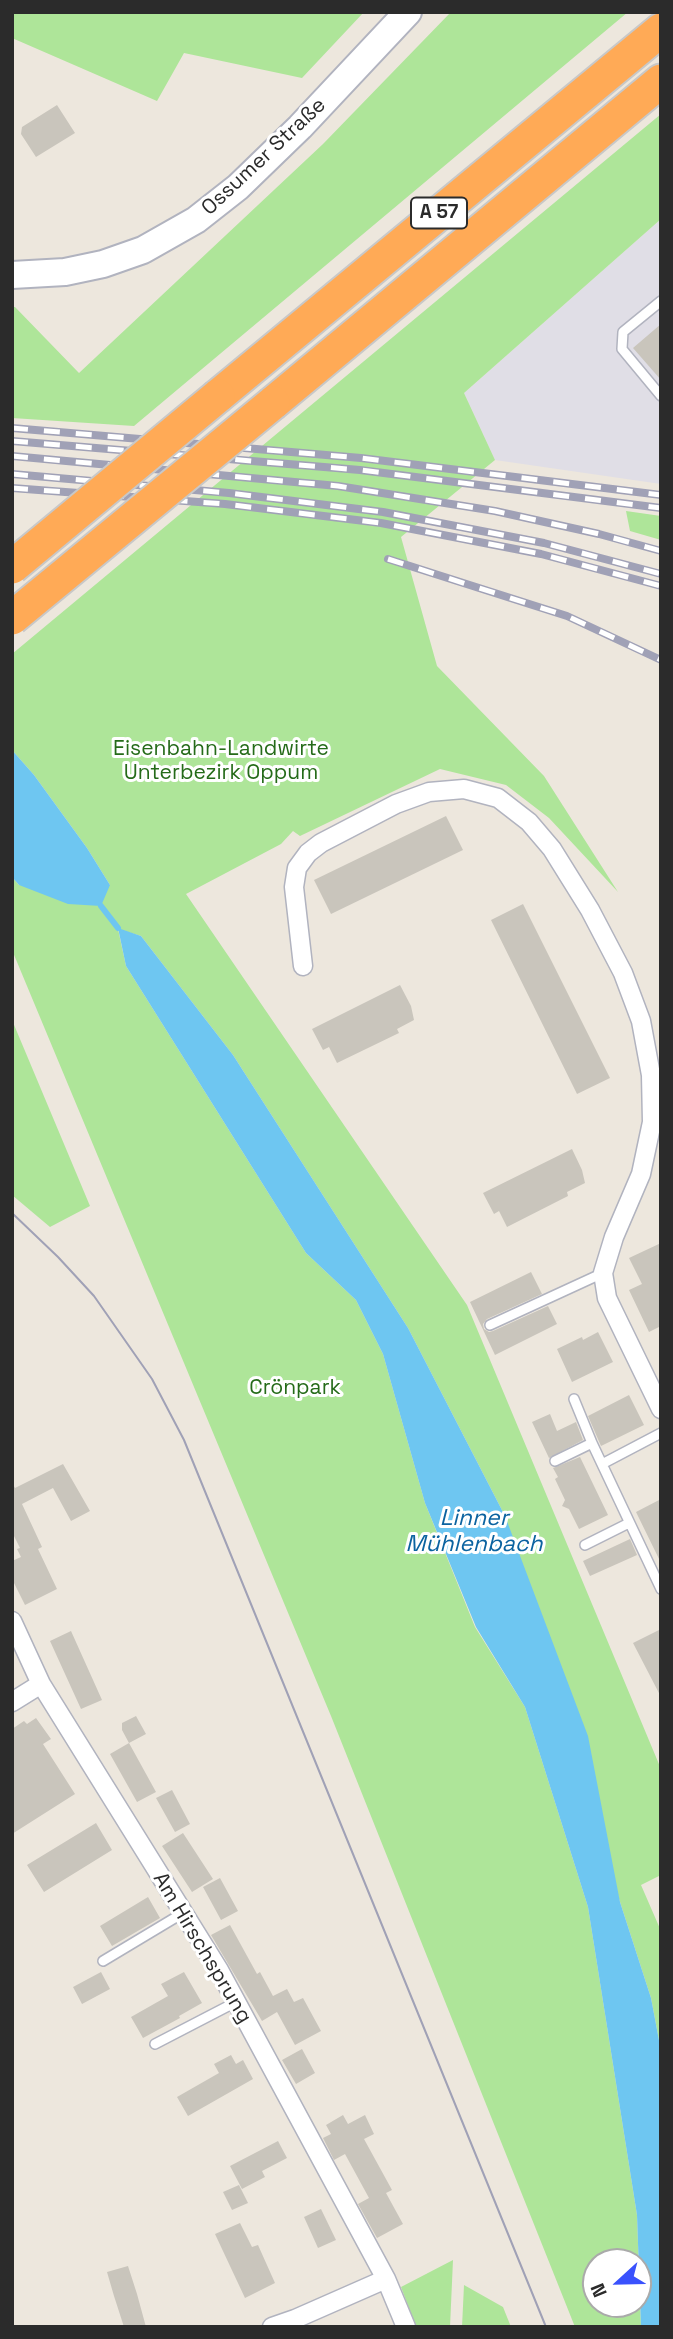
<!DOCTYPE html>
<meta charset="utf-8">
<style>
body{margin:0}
#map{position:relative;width:673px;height:2339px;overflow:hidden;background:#ede7dd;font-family:"Space Grotesk",sans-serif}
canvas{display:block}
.frame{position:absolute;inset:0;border:14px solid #2b2b2b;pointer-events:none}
.north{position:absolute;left:582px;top:2248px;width:70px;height:70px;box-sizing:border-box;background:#fff;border:2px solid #aaa;border-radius:50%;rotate:248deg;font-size:19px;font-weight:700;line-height:28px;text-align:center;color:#2b2b2b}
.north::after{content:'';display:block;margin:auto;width:24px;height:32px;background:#3a52fd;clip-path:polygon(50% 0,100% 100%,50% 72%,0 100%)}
</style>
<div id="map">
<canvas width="673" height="2339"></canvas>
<div class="frame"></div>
<div class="north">N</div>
</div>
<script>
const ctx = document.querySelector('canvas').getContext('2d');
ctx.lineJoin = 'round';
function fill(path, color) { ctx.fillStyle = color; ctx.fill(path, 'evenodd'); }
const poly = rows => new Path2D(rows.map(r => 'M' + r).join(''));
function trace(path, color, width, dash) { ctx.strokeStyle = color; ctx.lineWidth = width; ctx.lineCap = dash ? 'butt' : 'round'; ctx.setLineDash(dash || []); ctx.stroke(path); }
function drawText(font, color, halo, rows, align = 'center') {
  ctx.font = font + ' "Space Grotesk",sans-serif'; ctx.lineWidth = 6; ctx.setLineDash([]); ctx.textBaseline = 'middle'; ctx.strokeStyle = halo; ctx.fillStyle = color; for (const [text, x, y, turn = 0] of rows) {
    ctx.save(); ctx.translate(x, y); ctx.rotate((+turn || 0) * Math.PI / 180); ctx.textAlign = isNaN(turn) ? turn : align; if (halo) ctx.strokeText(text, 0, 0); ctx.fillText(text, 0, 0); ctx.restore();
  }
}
const industrial = poly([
 [661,219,661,484,495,460,464,393]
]);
const green = poly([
 [12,12,364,12,302,78,184,53,157,101,12,38],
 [451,12,628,12,134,426,12,418,12,307,15,307,79,373,323,144],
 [661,114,661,219,464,393,495,460,401,537,437,666,544,776,618,892,549,818,506,785,440,769,300,836,293,831,281,844,186,894,467,1305,661,1769,661,1875,641,1885,661,1931,661,2051,651,1998,620,1902,505,1516,408,1328,233,1055,141,936,118,929,126,966,306,1253,356,1300,383,1354,425,1503,475,1627,525,1707,588,1907,637,2215,641,2327,575,2327,331,1716,12,950,12,877,19,885,110,885,87,848,34,775,12,750,12,654],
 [596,2262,638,2262,638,2304,596,2304],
 [626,511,661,516,661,540,630,531],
 [12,1020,90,1206,50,1227,12,1195],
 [453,2260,450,2327,416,2327,401,2287],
 [464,2285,503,2307,511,2327,462,2327]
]);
const water = poly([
 [12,750,34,775,87,848,110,885,101,906,68,904,19,885,12,877],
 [118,928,141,936,233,1055,408,1328,505,1516,588,1736,620,1902,651,1998,661,2051,661,2327,641,2327,637,2215,588,1907,525,1707,476,1627,425,1503,383,1354,356,1300,306,1253,126,966]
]);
const stream = poly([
 [101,906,118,928]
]);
const building = poly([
 [57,105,75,133,36,157,21,134,22,127],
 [661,324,661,380,633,348],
 [446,816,463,850,331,914,314,880],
 [523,904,610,1078,577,1094,491,920],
 [400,985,411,1006,414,1020,397,1029,399,1033,337,1063,329,1047,323,1050,312,1029],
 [572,1149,582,1170,585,1183,567,1192,568,1196,507,1227,499,1211,494,1214,483,1193],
 [661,1243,661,1326,649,1332,629,1290,642,1284,629,1258],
 [531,1272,542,1294,487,1319,483,1324,484,1329,489,1332,493,1331,548,1306,557,1324,495,1355,470,1302],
 [598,1332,613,1362,572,1382,557,1349,582,1337,583,1340],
 [629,1395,644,1425,601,1446,588,1416],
 [550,1414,557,1431,576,1422,583,1440,549,1458,532,1422],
 [580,1457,608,1515,579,1529,569,1509,562,1506,565,1500,555,1479,558,1477,553,1468],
 [63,1464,90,1511,71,1521,53,1488,22,1504,42,1547,38,1549,57,1589,25,1605,12,1579,12,1561,21,1557,17,1549,20,1548,12,1532,12,1483,15,1488],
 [661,1499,661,1563,636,1512],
 [630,1539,637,1555,590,1576,583,1561],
 [661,1629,661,1697,633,1643],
 [71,1631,102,1700,81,1709,50,1641],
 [136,1716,146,1734,129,1743,122,1730,122,1723],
 [36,1718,51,1739,43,1744,75,1794,12,1834,12,1729,24,1721,27,1724],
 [129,1743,156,1792,137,1802,110,1754],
 [172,1790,190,1824,175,1832,156,1798],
 [96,1823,112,1850,44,1892,27,1865],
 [183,1833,213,1879,192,1892,162,1846],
 [220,1878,238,1911,221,1920,203,1887],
 [148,1897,160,1918,112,1946,100,1926],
 [230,1925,257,1974,260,1972,273,1996,287,1989,294,2002,303,1998,321,2031,295,2045,277,2012,262,2021,211,1935],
 [101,1972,110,1989,82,2004,73,1987],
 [184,1972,202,2003,179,2016,180,2018,143,2038,131,2017,168,1996,161,1984],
 [302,2049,315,2073,296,2084,282,2060],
 [231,2055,236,2064,243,2060,253,2079,188,2116,177,2097,219,2073,214,2064],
 [343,2115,348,2124,365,2115,374,2134,364,2139,392,2190,386,2193,403,2224,377,2238,358,2204,369,2198,345,2154,334,2160,323,2138,331,2134,326,2125],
 [278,2141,287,2158,262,2171,265,2177,242,2189,230,2166],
 [239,2185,248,2203,232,2210,223,2192],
 [321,2209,336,2240,318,2248,304,2217],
 [240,2223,252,2247,258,2245,275,2283,245,2298,215,2234],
 [128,2266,137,2294,146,2327,124,2327,114,2296,107,2272]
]);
const service = poly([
 [661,301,623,332,622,349,661,396],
 [490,1325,603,1273],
 [574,1399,592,1443,661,1589],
 [555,1461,592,1443],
 [602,1464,661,1433],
 [585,1545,629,1523],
 [103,1961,183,1913],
 [155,2044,236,2002]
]);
const minor = poly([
 [303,966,294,887,297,868,308,853,321,843,396,804,429,792,464,789,498,798,529,822,552,849,590,910,623,973,641,1021,651,1075,652,1122,641,1174,614,1237,603,1273,607,1298,661,1409],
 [12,1621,41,1684,219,1970,386,2279,406,2327],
 [12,1702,41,1684],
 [272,2327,295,2319,386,2279]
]);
const secondary = poly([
 [12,275,65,272,103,264,143,250,196,220,238,187,300,127,408,12]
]);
const motorway = poly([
 [218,396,661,30],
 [273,403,661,81]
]);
const tram = poly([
 [12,1213,58,1257,94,1296,152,1379,184,1440,546,2327]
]);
const rail = poly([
 [12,428,361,458,661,495],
 [12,441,360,470,661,508],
 [12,456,338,486,495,511,599,534,661,551],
 [12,474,229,493,383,512,544,543,661,574],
 [12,488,225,504,381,523,541,554,661,586],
 [388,559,567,616,661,660]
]);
const motorwayBridge = poly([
 [12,567,218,396],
 [12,618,273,403]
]);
const shields = [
 [439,213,56]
];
const shieldNames = [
 ["A 57",439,213]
];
const streetNames = [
 ["Ossumer Straße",264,157,-43],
 ["Am Hirschsprung",202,1948,59]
];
const parkNames = [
 ["Eisenbahn-Landwirte",221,749],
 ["Unterbezirk Oppum",221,773],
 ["Crönpark",295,1388]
];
const waterNames = [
 ["Linner",474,1519],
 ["Mühlenbach",474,1545]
];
fill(industrial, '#e0dee6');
fill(green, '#aee599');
fill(water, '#6ec6f1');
trace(stream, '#6ec6f1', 6);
fill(building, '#c9c5bc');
trace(service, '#b1b3bf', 12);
trace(minor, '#b1b3bf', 21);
trace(secondary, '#b1b3bf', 30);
trace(motorway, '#c8c8c8', 37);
trace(service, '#fff', 9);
trace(minor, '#fff', 18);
trace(secondary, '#fff', 26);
trace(motorway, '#ffaa56', 33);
trace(tram, '#a0a1b6', 2);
trace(rail, '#a0a1b6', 8);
trace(rail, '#fff', 5, [16]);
trace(motorwayBridge, '#c8c8c8', 37, []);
trace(motorwayBridge, '#ffaa56', 33);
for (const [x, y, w] of shields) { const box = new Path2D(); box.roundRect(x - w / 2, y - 15.5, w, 31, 5); ctx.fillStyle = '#fff'; ctx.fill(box); trace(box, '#2b2b2b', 2); }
drawText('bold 19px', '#2b2b2b', null, shieldNames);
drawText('21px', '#2b2b2b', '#fff', streetNames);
drawText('21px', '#256b19', '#fff', parkNames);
drawText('italic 23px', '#0b63a0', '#fff', waterNames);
</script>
